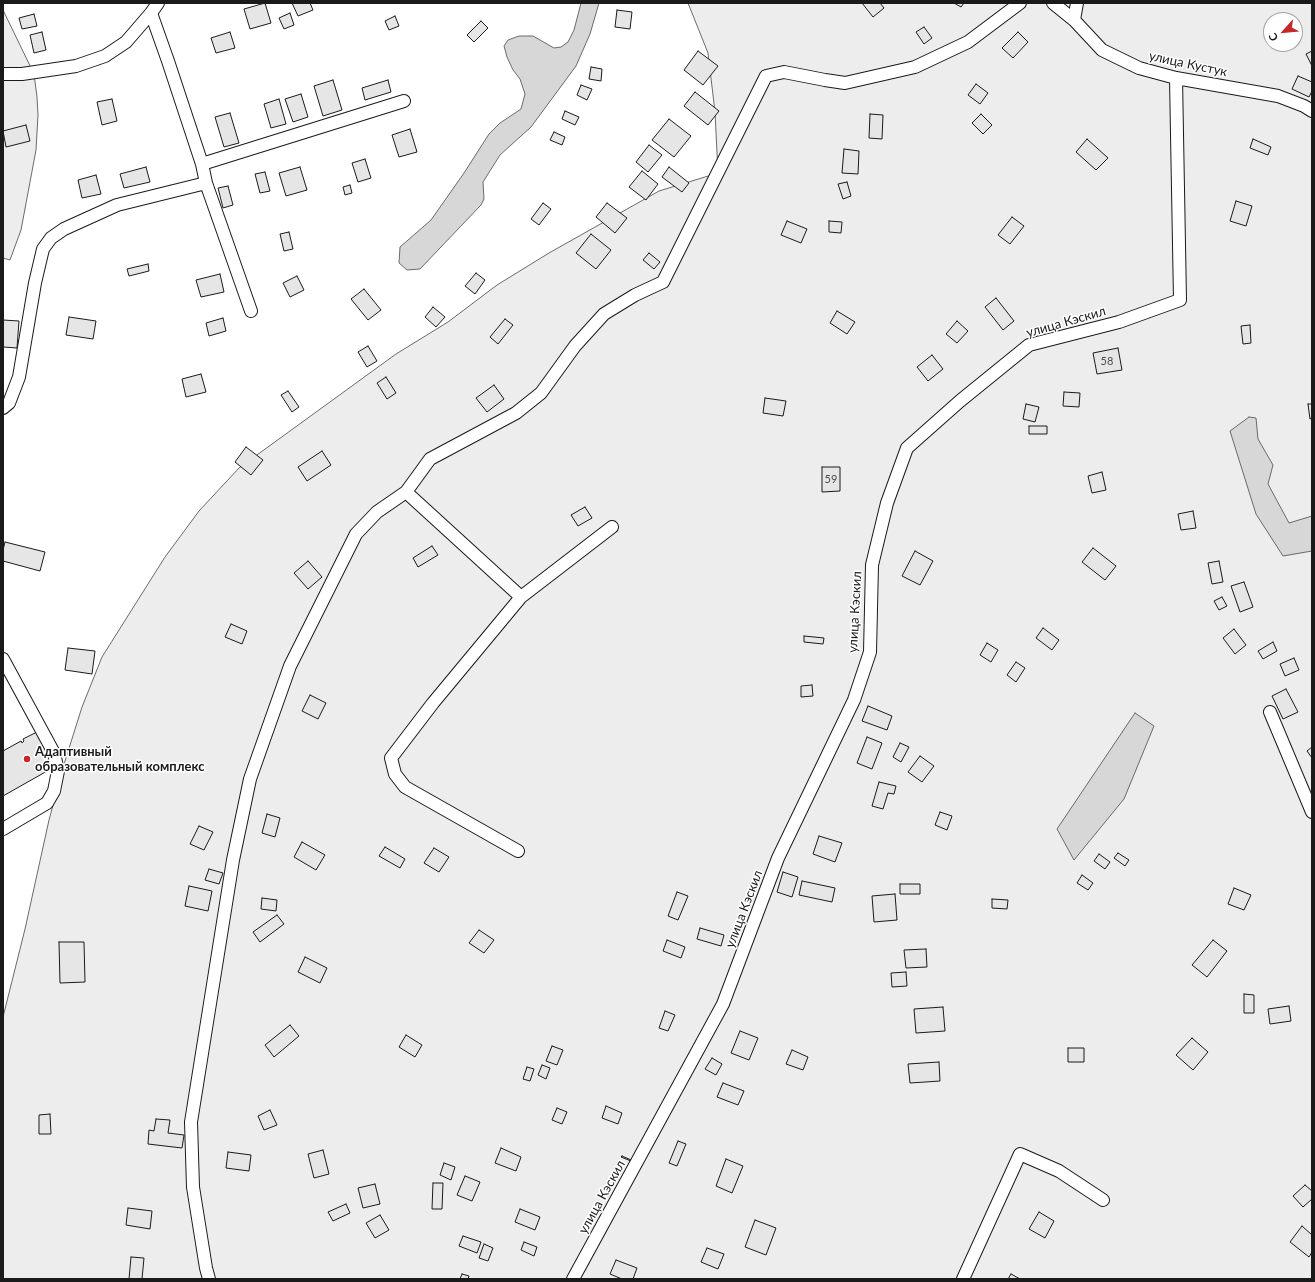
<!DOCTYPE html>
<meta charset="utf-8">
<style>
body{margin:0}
#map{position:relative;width:1315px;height:1282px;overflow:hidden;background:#fff;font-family:Lato,sans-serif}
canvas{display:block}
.frame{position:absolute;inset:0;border:4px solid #1a1a1a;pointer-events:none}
.north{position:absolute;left:1263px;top:12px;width:40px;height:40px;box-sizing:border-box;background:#fff;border:1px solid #a3a3a3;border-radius:50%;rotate:243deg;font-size:11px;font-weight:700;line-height:16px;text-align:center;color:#1a1a1a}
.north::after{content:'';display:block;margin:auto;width:14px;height:18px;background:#c62828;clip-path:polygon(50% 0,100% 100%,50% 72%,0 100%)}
</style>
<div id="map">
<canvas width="1315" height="1282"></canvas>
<div class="frame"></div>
<div class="north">С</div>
</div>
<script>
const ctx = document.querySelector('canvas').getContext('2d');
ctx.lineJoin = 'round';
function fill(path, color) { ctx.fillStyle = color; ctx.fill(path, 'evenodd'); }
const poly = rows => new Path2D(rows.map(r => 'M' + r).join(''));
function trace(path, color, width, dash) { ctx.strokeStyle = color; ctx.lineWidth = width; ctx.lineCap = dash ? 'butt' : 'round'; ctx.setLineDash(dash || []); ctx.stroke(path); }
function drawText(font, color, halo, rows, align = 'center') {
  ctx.font = font + ' Lato,sans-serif'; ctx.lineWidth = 3; ctx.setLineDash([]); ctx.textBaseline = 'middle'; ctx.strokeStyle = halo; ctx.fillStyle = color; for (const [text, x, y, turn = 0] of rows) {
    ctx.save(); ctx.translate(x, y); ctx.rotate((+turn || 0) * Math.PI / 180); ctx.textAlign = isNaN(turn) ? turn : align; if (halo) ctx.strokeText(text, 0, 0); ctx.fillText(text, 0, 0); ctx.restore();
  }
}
const built = poly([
 [688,3,1312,3,1312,1279,3,1279,3,1017,25,929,49,820,65,761,82,707,102,657,165,557,199,511,239,468,396,354,448,322,497,285,549,253,659,191,718,173,715,112,708,53,688,3],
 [1271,20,1295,20,1295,44,1271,44,1271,20],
 [3,10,34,74,37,97,38,115,36,150,21,230,10,260,3,258,3,10]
]);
const water = poly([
 [581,3,599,3,590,34,576,66,531,127,500,155,483,182,484,199,481,205,420,269,407,270,399,263,400,247,431,220,464,173,489,134,500,123,521,109,525,94,520,79,513,70,507,57,504,46,508,40,519,36,533,36,554,48,561,47,568,42,574,30,581,3],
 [1249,417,1256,418,1258,439,1273,465,1268,484,1289,523,1312,516,1312,551,1283,556,1256,514,1230,431,1249,417],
 [1135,713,1154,726,1124,799,1074,860,1057,829,1135,713]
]);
const building = poly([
 [265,3,271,23,250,29,244,9,265,3],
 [292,3,310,3,313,10,298,16,292,3],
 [862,3,880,3,884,8,873,17,862,3],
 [954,3,964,3,961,7,954,3],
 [617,10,632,12,630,29,615,27,617,10],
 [290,13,294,25,284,29,279,18,290,13],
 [34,14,37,26,22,29,19,18,34,14],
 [395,16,399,26,389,30,385,21,395,16],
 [481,21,488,28,474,42,467,35,481,21],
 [924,27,932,38,924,44,916,32,924,27],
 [42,32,46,50,34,53,30,35,42,32],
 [230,32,235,48,216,53,211,38,230,32],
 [1018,32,1028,42,1013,58,1002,48,1018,32],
 [698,51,718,66,703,85,684,70,698,51],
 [1312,51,1312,66,1306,54,1312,51],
 [591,67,602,69,601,81,589,79,591,67],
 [1298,76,1312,82,1312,91,1309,97,1292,89,1298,76],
 [333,80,342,110,323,116,314,86,333,80],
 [388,80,391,92,365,100,362,88,388,80],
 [976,84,988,93,980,104,968,95,976,84],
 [581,85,592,89,587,100,577,95,581,85],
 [695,92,719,111,708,125,684,106,695,92],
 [301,94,308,117,293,122,285,99,301,94],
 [112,99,117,121,102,125,97,102,112,99],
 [279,99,286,124,271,128,264,104,279,99],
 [565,111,579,117,575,125,562,119,565,111],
 [230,113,239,143,224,147,215,117,230,113],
 [870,114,883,115,882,139,869,138,870,114],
 [981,114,992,125,983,134,972,123,981,114],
 [669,119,691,136,674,157,652,140,669,119],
 [26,125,30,141,6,147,3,131,26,125],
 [410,129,417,152,399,157,392,135,410,129],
 [554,132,565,137,562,145,550,140,554,132],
 [1087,139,1108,158,1096,170,1076,152,1087,139],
 [1253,139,1271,147,1268,155,1250,148,1253,139],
 [649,145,662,155,648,172,636,162,649,145],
 [844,149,859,151,858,174,842,173,844,149],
 [365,159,371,178,358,182,352,163,365,159],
 [146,167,150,182,124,188,120,174,146,167],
 [300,167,307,190,286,196,279,173,300,167],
 [669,167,689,183,682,192,662,177,669,167],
 [642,171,658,184,646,200,629,187,642,171],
 [265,172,270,191,260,193,255,174,265,172],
 [96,175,101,194,82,198,78,180,96,175],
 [847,182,851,196,843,199,838,184,847,182],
 [350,185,352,193,345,195,343,187,350,185],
 [228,186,233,205,223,208,218,188,228,186],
 [1236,201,1252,206,1246,226,1230,221,1236,201],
 [543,203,551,209,539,225,531,219,543,203],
 [607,203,627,218,615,233,596,217,607,203],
 [1012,217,1024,226,1010,244,998,235,1012,217],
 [787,221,807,229,801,243,781,235,787,221],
 [829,221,842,222,841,233,829,232,829,221],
 [289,232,293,249,284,251,280,234,289,232],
 [591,234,611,250,596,269,576,253,591,234],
 [649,253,660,262,654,269,643,260,649,253],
 [148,264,149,271,129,276,127,269,148,264],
 [476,273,485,280,475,294,465,286,476,273],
 [220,274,224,292,201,297,196,280,220,274],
 [297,276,304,290,290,297,283,283,297,276],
 [364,289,381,310,368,320,351,299,364,289],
 [996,298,1014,321,1003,330,985,307,996,298],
 [433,307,445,317,436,327,425,317,433,307],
 [837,311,855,322,847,334,830,323,837,311],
 [69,317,96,321,93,339,66,335,69,317],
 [223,318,226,331,209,336,206,323,223,318],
 [505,319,513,325,498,344,490,337,505,319],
 [3,320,19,321,17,348,3,347,3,320],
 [957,321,968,331,957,343,946,334,957,321],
 [1250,325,1251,343,1243,344,1241,326,1250,325],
 [368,346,377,361,367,367,358,352,368,346],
 [1118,348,1122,370,1097,374,1093,353,1118,348],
 [932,355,943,369,928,381,917,367,932,355],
 [201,374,206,392,186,397,182,379,201,374],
 [386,377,396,393,387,399,377,383,386,377],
 [494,385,504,399,487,412,476,398,494,385],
 [288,391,299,407,292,412,281,395,288,391],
 [1064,392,1080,393,1079,407,1063,406,1064,392],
 [765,398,786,401,783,416,763,413,765,398],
 [1026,404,1039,407,1035,422,1023,419,1026,404],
 [1308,404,1312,404,1312,418,1310,419,1308,404],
 [1029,426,1047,426,1047,434,1029,434,1029,426],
 [246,447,263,460,251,475,235,462,246,447],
 [322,451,331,465,307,481,298,467,322,451],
 [822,467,840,467,840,491,822,492,822,467],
 [1102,472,1106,490,1092,493,1088,476,1102,472],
 [585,507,592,518,578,526,571,515,585,507],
 [1193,511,1196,528,1181,530,1178,514,1193,511],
 [5,542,45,552,40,571,3,561,3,550,5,542],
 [432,546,438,555,418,567,413,558,432,546],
 [1093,548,1116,566,1105,580,1082,562,1093,548],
 [915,551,933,561,920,585,902,576,915,551],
 [308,561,322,577,308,589,294,573,308,561],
 [1219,561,1223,582,1212,584,1208,563,1219,561],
 [1244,582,1253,607,1240,612,1231,586,1244,582],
 [1222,597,1227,606,1219,610,1214,601,1222,597],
 [231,624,247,631,242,644,225,637,231,624],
 [1043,628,1059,640,1052,650,1036,638,1043,628],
 [1234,629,1246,645,1235,654,1223,638,1234,629],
 [804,636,824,638,823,644,804,642,804,636],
 [1273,642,1277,651,1263,659,1258,651,1273,642],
 [987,643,998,650,991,662,980,655,987,643],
 [68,648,95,651,92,674,65,670,68,648],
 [1294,658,1299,670,1285,676,1280,664,1294,658],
 [1016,662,1025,668,1016,682,1007,675,1016,662],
 [812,685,813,696,801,697,801,686,812,685],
 [1286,689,1298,712,1283,719,1272,696,1286,689],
 [310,695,326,703,318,719,302,711,310,695],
 [868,706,892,716,887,730,862,721,868,706],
 [37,732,56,766,3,796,3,751,21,741,22,743,24,741,23,739,37,732],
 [867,737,882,743,872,769,857,763,867,737],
 [900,743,909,747,901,762,893,757,900,743],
 [1312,747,1312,758,1307,751,1312,747],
 [920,756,934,766,922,782,908,772,920,756],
 [879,782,896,786,894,794,888,793,883,809,872,806,879,782],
 [940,812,952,816,947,830,935,825,940,812],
 [267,814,280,818,275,837,262,833,267,814],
 [199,826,213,832,204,850,190,844,199,826],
 [819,836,842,843,835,862,813,854,819,836],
 [302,842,325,855,316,870,294,857,302,842],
 [385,847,405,859,400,868,379,856,385,847],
 [434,848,449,857,439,872,424,863,434,848],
 [1118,853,1129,860,1125,866,1114,858,1118,853],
 [1099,854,1110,862,1105,869,1094,861,1099,854],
 [209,869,223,873,219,884,205,880,209,869],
 [783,872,798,877,792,897,777,892,783,872],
 [1082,875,1093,883,1088,890,1077,883,1082,875],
 [802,881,835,888,832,902,799,895,802,881],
 [900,884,920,884,920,894,900,894,900,884],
 [189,886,212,891,208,911,185,906,189,886],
 [1234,888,1251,895,1244,910,1228,904,1234,888],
 [677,892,688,896,678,920,668,916,677,892],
 [895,894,897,920,874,922,872,896,895,894],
 [262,898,277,900,276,911,261,909,262,898],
 [992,899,1008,900,1007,909,992,908,992,899],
 [277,915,284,924,260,942,253,932,277,915],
 [700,928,724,935,721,946,697,939,700,928],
 [479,930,494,940,484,953,469,943,479,930],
 [667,940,685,947,681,958,663,951,667,940],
 [1213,940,1227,951,1207,977,1192,965,1213,940],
 [59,942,84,942,85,982,60,983,59,942],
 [926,949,927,967,906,968,904,950,926,949],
 [305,957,327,968,320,983,298,972,305,957],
 [906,972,907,986,892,987,891,973,906,972],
 [1244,994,1254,995,1254,1013,1244,1013,1244,994],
 [1289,1006,1291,1021,1270,1024,1268,1009,1289,1006],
 [943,1007,945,1031,916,1033,914,1009,943,1007],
 [665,1011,675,1015,668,1031,659,1028,665,1011],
 [290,1025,299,1036,274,1057,265,1045,290,1025],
 [740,1031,758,1038,749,1060,731,1053,740,1031],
 [406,1035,422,1045,415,1057,399,1047,406,1035],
 [1192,1038,1208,1052,1193,1070,1176,1055,1192,1038],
 [552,1046,563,1050,557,1065,546,1061,552,1046],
 [1068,1048,1084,1048,1084,1062,1068,1062,1068,1048],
 [792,1050,808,1057,803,1070,786,1064,792,1050],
 [712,1058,722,1064,716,1075,705,1069,712,1058],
 [939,1062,940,1081,910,1083,908,1064,939,1062],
 [542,1065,550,1068,546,1079,538,1075,542,1065],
 [527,1067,534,1069,530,1081,523,1079,527,1067],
 [723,1083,744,1091,738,1105,717,1097,723,1083],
 [606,1106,622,1113,618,1124,602,1118,606,1106],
 [557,1108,567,1112,562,1124,552,1120,557,1108],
 [270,1110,277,1125,264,1130,258,1116,270,1110],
 [50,1114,51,1134,39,1134,39,1115,50,1114],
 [156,1119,170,1120,168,1133,184,1135,182,1148,148,1144,149,1130,154,1131,156,1119],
 [678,1141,686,1144,677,1166,669,1163,678,1141],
 [501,1148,521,1157,516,1171,495,1163,501,1148],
 [323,1150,329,1174,314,1178,308,1154,323,1150],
 [228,1152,251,1155,249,1171,226,1168,228,1152],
 [622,1156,631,1160,631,1161,621,1157,622,1156],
 [726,1159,743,1166,732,1193,716,1186,726,1159],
 [444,1163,455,1167,451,1180,440,1175,444,1163],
 [465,1176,480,1182,472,1201,457,1195,465,1176],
 [433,1183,443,1183,442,1209,432,1209,433,1183],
 [375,1184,380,1204,363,1208,358,1188,375,1184],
 [1305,1185,1312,1191,1312,1199,1303,1207,1293,1196,1305,1185],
 [346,1204,350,1213,333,1221,328,1212,346,1204],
 [128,1208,152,1211,150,1229,126,1225,128,1208],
 [520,1209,540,1217,535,1230,515,1222,520,1209],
 [1039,1212,1054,1221,1045,1238,1029,1229,1039,1212],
 [380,1215,389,1230,375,1238,366,1223,380,1215],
 [755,1220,776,1228,766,1255,745,1247,755,1220],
 [1302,1226,1312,1235,1312,1252,1309,1257,1290,1242,1302,1226],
 [463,1236,481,1242,477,1253,459,1246,463,1236],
 [524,1242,537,1247,534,1256,521,1250,524,1242],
 [484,1244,493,1248,488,1261,479,1258,484,1244],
 [707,1248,724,1254,718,1269,701,1262,707,1248],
 [131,1257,144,1258,142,1279,129,1279,131,1257],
 [616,1260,637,1268,633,1279,622,1279,610,1274,616,1260],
 [462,1274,469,1276,468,1279,460,1279,462,1274],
 [1011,1274,1020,1279,1008,1279,1011,1274]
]);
const street = poly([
 [1053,3,1074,20,1102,50,1139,68,1176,78,1278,96,1304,106,1312,111],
 [151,13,168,61,202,164,206,183,251,311],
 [1074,20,1077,3],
 [3,74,22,74,76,66,105,56,126,42,151,13,158,3],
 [202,164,404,101],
 [3,408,9,403,19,377,35,283,43,249,51,238,64,229,117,205,206,183],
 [406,492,521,597,433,703,391,758,395,774,405,787,518,851],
 [521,597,612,527],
 [3,659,54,753,58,771,54,791,47,803,3,829],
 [1270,712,1312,812],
 [209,1279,206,1268,193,1187,191,1122,233,860,250,779,290,666,356,534,377,512,406,492,430,459,516,413,541,393,575,346,604,314,635,295,663,282,766,76,784,72,825,80,845,83,915,67,968,42,1020,3],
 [573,1279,723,1004,778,858,854,700,870,652,872,565,887,503,907,448,960,401,1029,345,1119,322,1180,300,1176,78],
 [963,1279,1020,1154,1059,1171,1103,1200]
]);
const markers = [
 [27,759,4,"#c62828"]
];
const numberNames = [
 ["58",1107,361],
 ["59",831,479]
];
const streetNames = [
 ["улица Кустук",1188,64,12],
 ["улица Кэскил",1066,322,-16],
 ["улица Кэскил",855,612,-87],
 ["улица Кэскил",744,909,-69],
 ["улица Кэскил",602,1197,-61]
];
const poiNames = [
 ["Адаптивный",35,752],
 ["образовательный комплекс",35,767]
];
fill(built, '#ededed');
trace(built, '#6a6a6a', 1);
fill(water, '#d7d7d7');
trace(water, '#6a6a6a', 1);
fill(building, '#e6e6e6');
trace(building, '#1a1a1a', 1);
trace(street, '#1a1a1a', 14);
trace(street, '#fff', 12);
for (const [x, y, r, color] of markers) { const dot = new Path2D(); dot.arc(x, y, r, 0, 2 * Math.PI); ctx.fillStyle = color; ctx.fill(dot); trace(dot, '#fff', 1.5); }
drawText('11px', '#4d4d4d', null, numberNames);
drawText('13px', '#1a1a1a', '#fff', streetNames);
drawText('bold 13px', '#1a1a1a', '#fff', poiNames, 'left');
</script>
